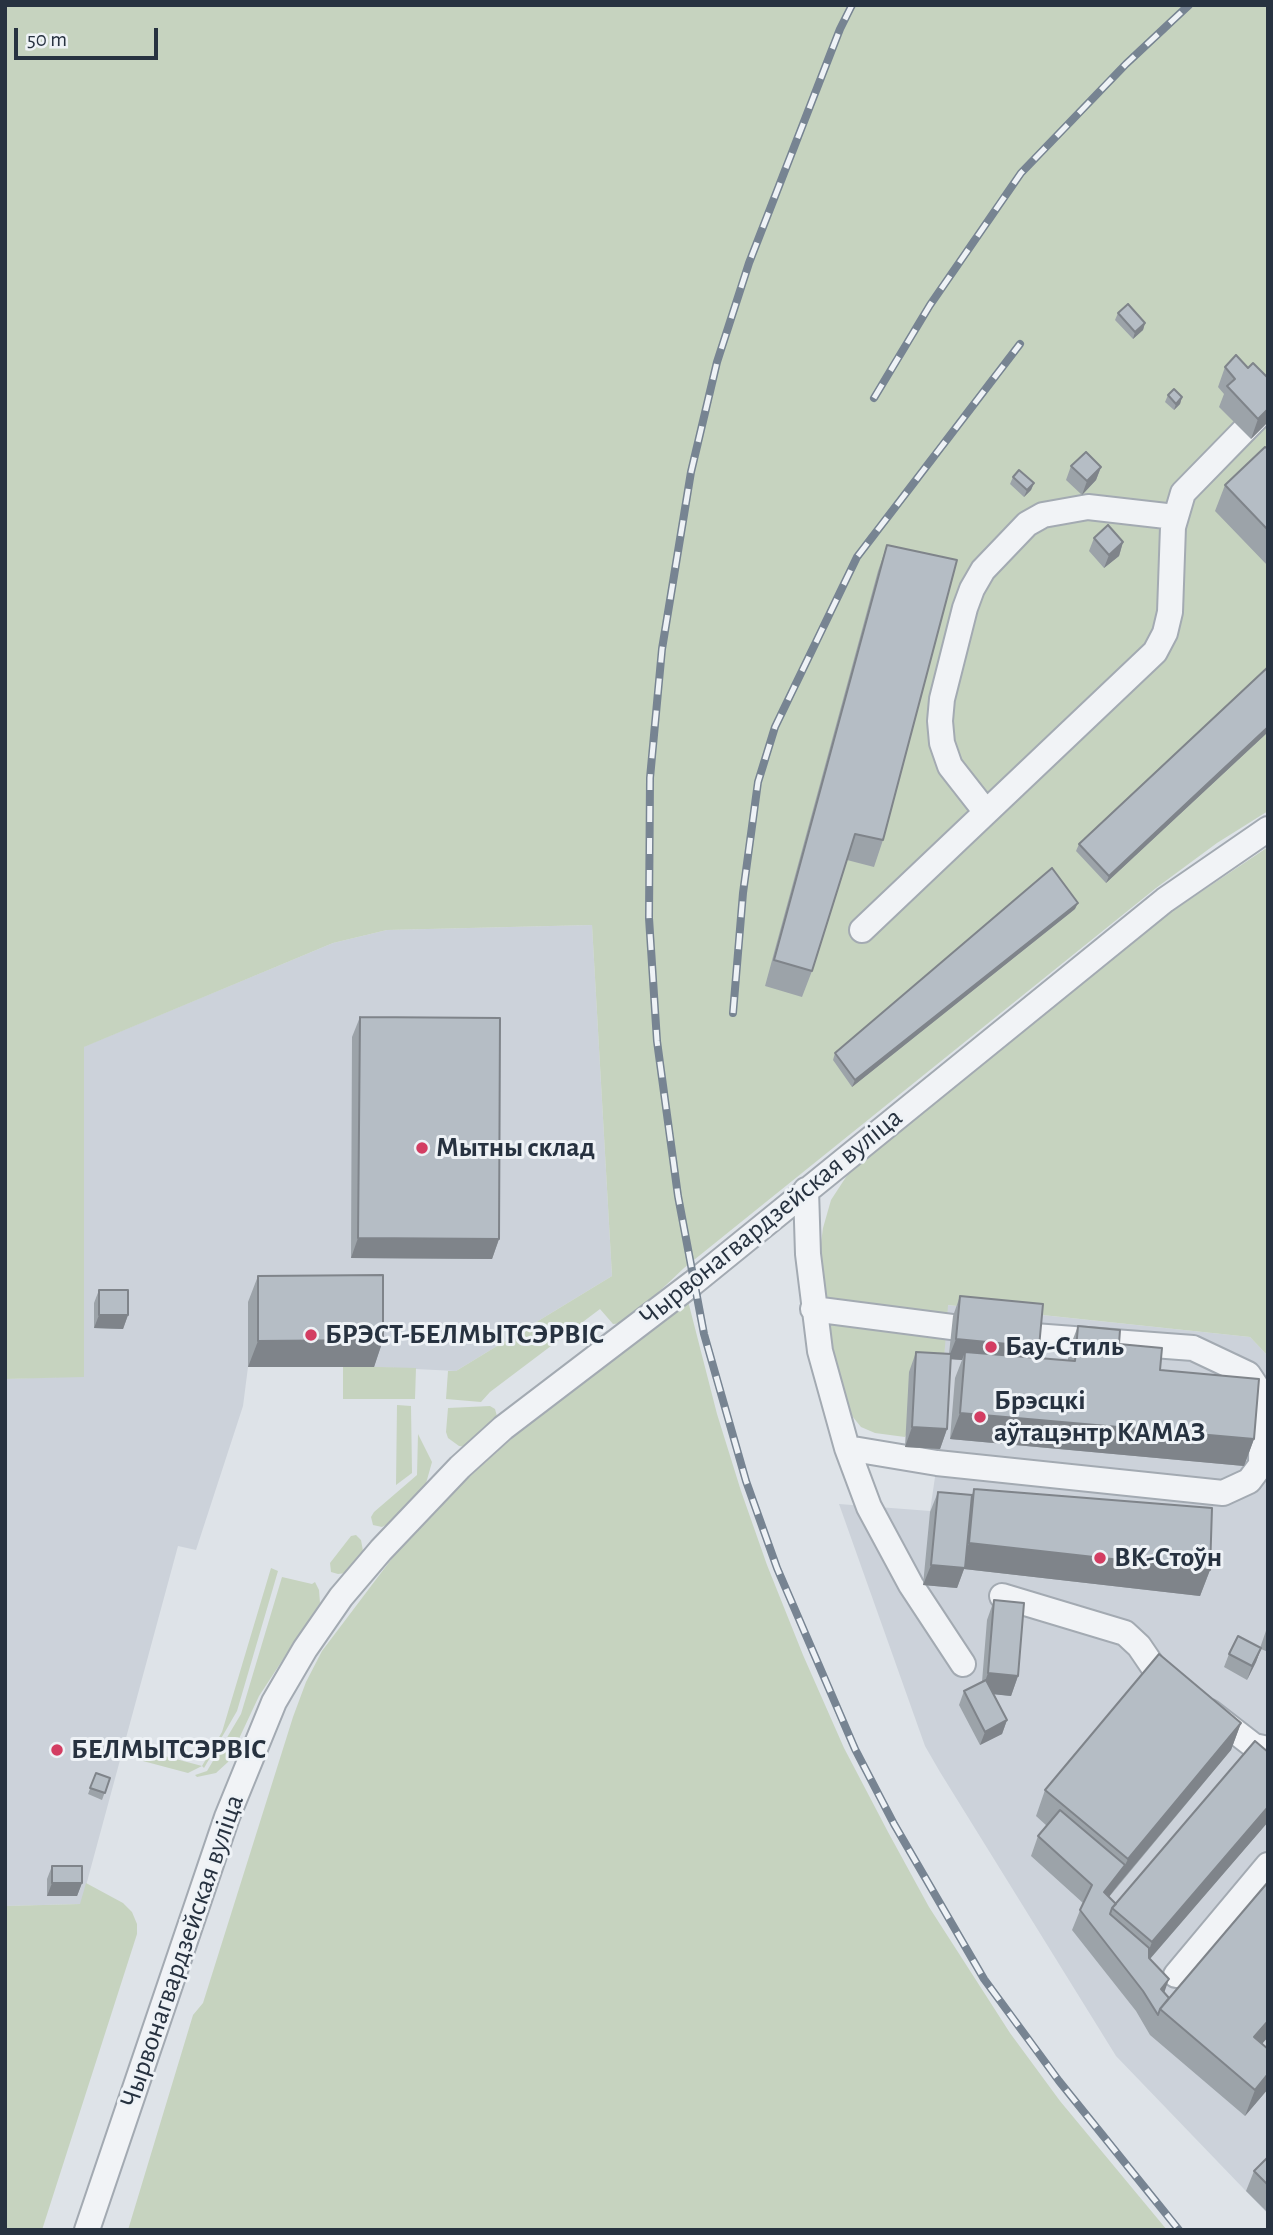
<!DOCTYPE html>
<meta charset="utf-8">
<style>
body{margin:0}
#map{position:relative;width:1273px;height:2235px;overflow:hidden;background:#dee3e8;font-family:"Alegreya Sans",sans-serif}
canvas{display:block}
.frame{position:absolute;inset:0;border:7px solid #273240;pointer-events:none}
.scale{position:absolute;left:14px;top:28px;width:144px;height:32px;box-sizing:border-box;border:4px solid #273240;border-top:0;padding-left:9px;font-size:21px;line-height:24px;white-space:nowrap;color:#273240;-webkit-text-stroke:5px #eef2f6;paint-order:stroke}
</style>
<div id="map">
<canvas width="1273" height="2235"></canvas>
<div class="frame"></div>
<div class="scale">50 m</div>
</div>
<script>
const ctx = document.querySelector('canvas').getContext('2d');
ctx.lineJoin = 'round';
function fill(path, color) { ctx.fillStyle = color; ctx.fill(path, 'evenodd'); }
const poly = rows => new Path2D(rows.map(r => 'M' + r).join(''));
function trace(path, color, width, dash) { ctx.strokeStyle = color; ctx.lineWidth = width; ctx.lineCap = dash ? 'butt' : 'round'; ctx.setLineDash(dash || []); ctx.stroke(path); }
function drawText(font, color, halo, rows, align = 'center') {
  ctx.font = font + ' "Alegreya Sans",sans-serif'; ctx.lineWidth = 6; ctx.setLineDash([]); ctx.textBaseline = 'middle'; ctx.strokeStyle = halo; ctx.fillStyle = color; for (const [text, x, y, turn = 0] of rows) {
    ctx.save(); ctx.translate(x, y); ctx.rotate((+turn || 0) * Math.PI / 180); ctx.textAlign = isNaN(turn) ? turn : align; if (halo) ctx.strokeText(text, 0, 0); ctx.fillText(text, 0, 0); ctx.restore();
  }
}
const built = poly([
 [592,925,612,1276,456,1371,374,1367,248,1367,243,1406,196,1550,178,1546,81,1904,5,1906,5,1379,84,1376,83,1047,333,943,387,930],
 [947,1305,1250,1337,1268,1356,1268,2214,1116,2056,940,1772,925,1746,839,1504,930,1511,939,1450,905,1447,943,1374]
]);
const green = poly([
 [5,5,1268,5,1268,811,1217,843,1156,888,684,1268,626,1323,613,1324,600,1309,490,1392,481,1402,446,1399,448,1371,456,1371,612,1276,592,925,387,930,333,943,84,1047,84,1377,5,1379],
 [1268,847,1268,1356,1250,1337,948,1305,943,1374,905,1437,875,1433,861,1427,848,1411,841,1392,828,1333,819,1258,823,1228,831,1200,846,1177,869,1151,1162,918],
 [687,1297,717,1414,741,1491,767,1565,803,1655,844,1748,888,1832,929,1907,1010,2033,1060,2101,1167,2230,128,2230,193,2015,203,2003,293,1717,306,1682,322,1651,399,1549,444,1500,522,1429],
 [343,1366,416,1368,415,1399,343,1399],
 [397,1405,411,1406,412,1473,396,1485],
 [490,1406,495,1409,498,1420,467,1447,459,1446,448,1438,446,1432,448,1408],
 [418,1434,432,1462,425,1487,386,1525,382,1527,373,1525,371,1517,374,1512,417,1475],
 [356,1535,361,1540,363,1551,360,1556,346,1573,338,1574,331,1572,330,1563,351,1536],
 [271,1568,278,1571,237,1711,204,1768,202,1766,188,1773,124,1756,127,1746,202,1766,222,1732],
 [282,1577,312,1584,315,1582,319,1590,320,1603,259,1696,228,1762,216,1773,197,1777,195,1775,207,1771,241,1714],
 [86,1883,123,1903,132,1912,137,1924,137,1934,42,2230,5,2230,5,1906,80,1904]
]);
const minor = poly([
 [986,812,950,766,942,743,940,721,942,699,965,608,972,589,983,570,1027,524,1043,515,1088,507,1175,517],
 [862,930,1155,652,1165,633,1170,612,1173,527,1183,493,1268,406],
 [806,1190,808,1254,820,1351,847,1448,869,1507,911,1585,963,1664],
 [813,1309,952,1327],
 [847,1448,937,1463,1223,1493,1249,1481,1261,1465,1262,1395,1248,1374,1193,1348,1034,1336],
 [1002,1596,1125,1633,1139,1646,1156,1671,1176,1686],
 [1210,1712,1254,1746,1268,1749],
 [1176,1975,1268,1865],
 [87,2230,227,1817,274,1702,305,1649,341,1597,381,1550,460,1467,503,1428,693,1283,1165,900,1268,829]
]);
const rail = poly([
 [852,5,840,29,749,263,717,362,691,472,662,649,650,778,649,918,657,1041,678,1196,704,1334,746,1481,777,1568,855,1749,894,1824,984,1979,1059,2081,1179,2230],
 [874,398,930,305,1021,173,1126,64,1189,5],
 [733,1013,743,893,758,782,775,727,857,557,1020,344]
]);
const wall = poly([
 [1118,313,1145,323,1143,330,1133,339,1115,320],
 [1225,367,1248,368,1268,378,1268,422,1251,439,1219,407,1224,394,1218,387],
 [1168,395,1182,397,1180,404,1174,410,1165,402],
 [1268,449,1268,566,1215,511,1225,485],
 [1071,466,1101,467,1096,480,1082,495,1066,480],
 [1013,477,1034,483,1031,490,1024,497,1010,484],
 [1094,538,1123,542,1119,556,1104,568,1089,551],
 [887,545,883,840,874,867,847,860,812,971,802,997,765,986,878,571],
 [1268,667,1268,732,1106,883,1076,851,1079,844],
 [1075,909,852,1087,833,1060,835,1053],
 [360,1017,499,1239,492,1259,351,1258,352,1037],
 [258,1276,383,1340,374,1367,248,1367,248,1302],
 [99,1290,128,1315,123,1329,94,1328,94,1303],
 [960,1296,1035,1358,1068,1361,1068,1352,1078,1326,1119,1344,1160,1370,1254,1439,1244,1466,950,1439,955,1378,962,1360,950,1359,947,1429,940,1449,905,1447,909,1372,916,1352,949,1354,953,1316],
 [974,1489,1210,1570,1200,1596,964,1569,957,1588,923,1585,930,1512,938,1492,972,1495],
 [994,1600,1018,1676,1011,1696,994,1694,1007,1720,1002,1734,980,1745,959,1705,964,1691,982,1682,987,1620],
 [1268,1625,1268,1652,1261,1649,1256,1662,1247,1680,1224,1667,1229,1654,1260,1648],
 [1241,1723,1231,1750,1109,1897,1116,1904,1268,1822,1150,1959,1164,1992,1169,1998,1268,1882,1268,2037,1262,2044,1268,2089,1245,2116,1150,2035,1136,2011,1072,1930,1083,1903,1031,1856,1038,1836,1047,1826,1036,1816,1045,1790],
 [96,1773,110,1778,102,1800,88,1794],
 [52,1866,82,1883,77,1896,47,1896,47,1879],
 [1268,2157,1268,2213,1246,2191,1254,2171]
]);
const shadedWall = poly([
 [1145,323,1143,330,1133,339,1135,332],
 [1182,397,1180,404,1174,410,1176,404],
 [1268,409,1268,422,1251,439,1258,419],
 [1101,467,1096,480,1082,495,1087,481],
 [1034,483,1031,490,1024,497,1027,490],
 [1123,542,1119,556,1104,568,1109,555],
 [1268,727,1268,732,1106,883,1109,876],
 [1078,903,1075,909,852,1087,855,1080],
 [358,1238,499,1239,492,1259,351,1258],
 [99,1315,128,1315,123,1329,94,1328],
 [956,1339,1039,1347,1031,1367,965,1352,962,1360,948,1359],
 [383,1340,374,1367,248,1367,258,1341],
 [960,1413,1254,1439,1244,1466,950,1439],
 [912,1427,947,1429,940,1449,905,1447],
 [969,1543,1210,1570,1200,1596,964,1569,957,1588,923,1585,931,1565,960,1568],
 [1261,1648,1256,1662,1247,1680,1252,1666],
 [988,1673,1018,1676,1011,1696,981,1693],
 [1007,1720,1002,1734,980,1745,985,1732],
 [1241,1723,1231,1750,1118,1885,1097,1912,1104,1892,1125,1865,1128,1859],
 [1268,1807,1268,1822,1142,1968,1152,1942],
 [52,1883,82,1883,77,1896,47,1896],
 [1169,1979,1162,1999,1161,1989],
 [1268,2021,1268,2037,1245,2063,1254,2037],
 [1268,2074,1268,2089,1245,2116,1255,2090]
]);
const building = poly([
 [1128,304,1145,323,1135,332,1118,313,1128,304],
 [1236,355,1248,368,1253,363,1268,378,1268,409,1258,419,1227,386,1235,379,1225,367,1236,355],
 [1174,389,1182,397,1176,404,1168,395,1174,389],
 [1265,447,1268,449,1268,530,1225,485,1265,447],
 [1086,452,1101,467,1087,481,1071,466,1086,452],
 [1019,470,1034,483,1027,490,1013,477,1019,470],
 [1108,525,1123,542,1109,555,1094,538,1108,525],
 [887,545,957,560,883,840,855,834,812,971,774,960,887,545],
 [1268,667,1268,727,1109,876,1079,844,1268,667],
 [1052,868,1078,903,855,1080,835,1053,1052,868],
 [360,1017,500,1018,499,1239,358,1238,360,1017],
 [383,1275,383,1340,258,1341,258,1276,383,1275],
 [99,1290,128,1290,128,1315,99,1315,99,1290],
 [960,1296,1043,1304,1039,1347,956,1339,960,1296],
 [1078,1326,1120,1330,1119,1344,1162,1348,1160,1370,1259,1379,1254,1439,960,1413,965,1352,1075,1361,1078,1326],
 [916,1352,951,1354,947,1429,912,1427,916,1352],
 [974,1489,1212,1508,1210,1570,969,1543,974,1489],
 [938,1492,972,1495,965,1568,931,1565,938,1492],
 [994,1600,1024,1603,1018,1676,988,1673,994,1600],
 [1238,1636,1261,1648,1252,1666,1229,1654,1238,1636],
 [1159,1654,1241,1723,1128,1859,1045,1790,1159,1654],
 [986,1680,1007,1720,985,1732,964,1691,986,1680],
 [1255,1741,1268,1752,1268,1807,1152,1942,1112,1908,1255,1741],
 [96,1773,110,1778,105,1793,90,1788,96,1773],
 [1060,1810,1125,1865,1104,1892,1116,1904,1112,1908,1110,1914,1149,1948,1149,1958,1169,1979,1161,1989,1169,1998,1160,2009,1158,2015,1143,1991,1080,1910,1092,1885,1038,1836,1060,1810],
 [52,1866,82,1866,82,1883,52,1883,52,1866],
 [1268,1882,1268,2021,1254,2037,1268,2049,1268,2074,1255,2090,1160,2009,1268,1882],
 [1268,2157,1268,2185,1254,2171,1268,2157]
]);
const markers = [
 [422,1148,7,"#d33d62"],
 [311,1335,7,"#d33d62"],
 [991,1347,7,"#d33d62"],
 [980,1417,7,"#d33d62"],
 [1100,1558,7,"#d33d62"],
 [57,1750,7,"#d33d62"]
];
const poiNames = [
 ["Мытны склад",436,1148],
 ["БРЭСТ-БЕЛМЫТСЭРВІС",325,1335],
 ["Бау-Стиль",1005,1347],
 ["Брэсцкі",994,1401],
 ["аўтацэнтр КАМАЗ",994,1433],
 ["ВК-Стоўн",1114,1558],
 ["БЕЛМЫТСЭРВІС",71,1750]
];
const streetNames = [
 ["Чырвонагвардзейская вуліца",771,1217,-39],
 ["Чырвонагвардзейская вуліца",182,1951,-71]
];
fill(built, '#ccd2da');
fill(green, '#c6d3bf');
trace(minor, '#a3aab2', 28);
trace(minor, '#f1f3f6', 24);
trace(rail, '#778492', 8);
trace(rail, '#eef2f6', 5, [16]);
fill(wall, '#9ca3a9');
fill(shadedWall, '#7f848a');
fill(building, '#b5bdc5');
trace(building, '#7f848a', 2);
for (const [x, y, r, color] of markers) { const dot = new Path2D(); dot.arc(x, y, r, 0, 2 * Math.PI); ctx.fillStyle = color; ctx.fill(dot); trace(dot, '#eef2f6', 2.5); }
drawText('bold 28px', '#273240', '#eef2f6', poiNames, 'left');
drawText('28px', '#273240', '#eef2f6', streetNames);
</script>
